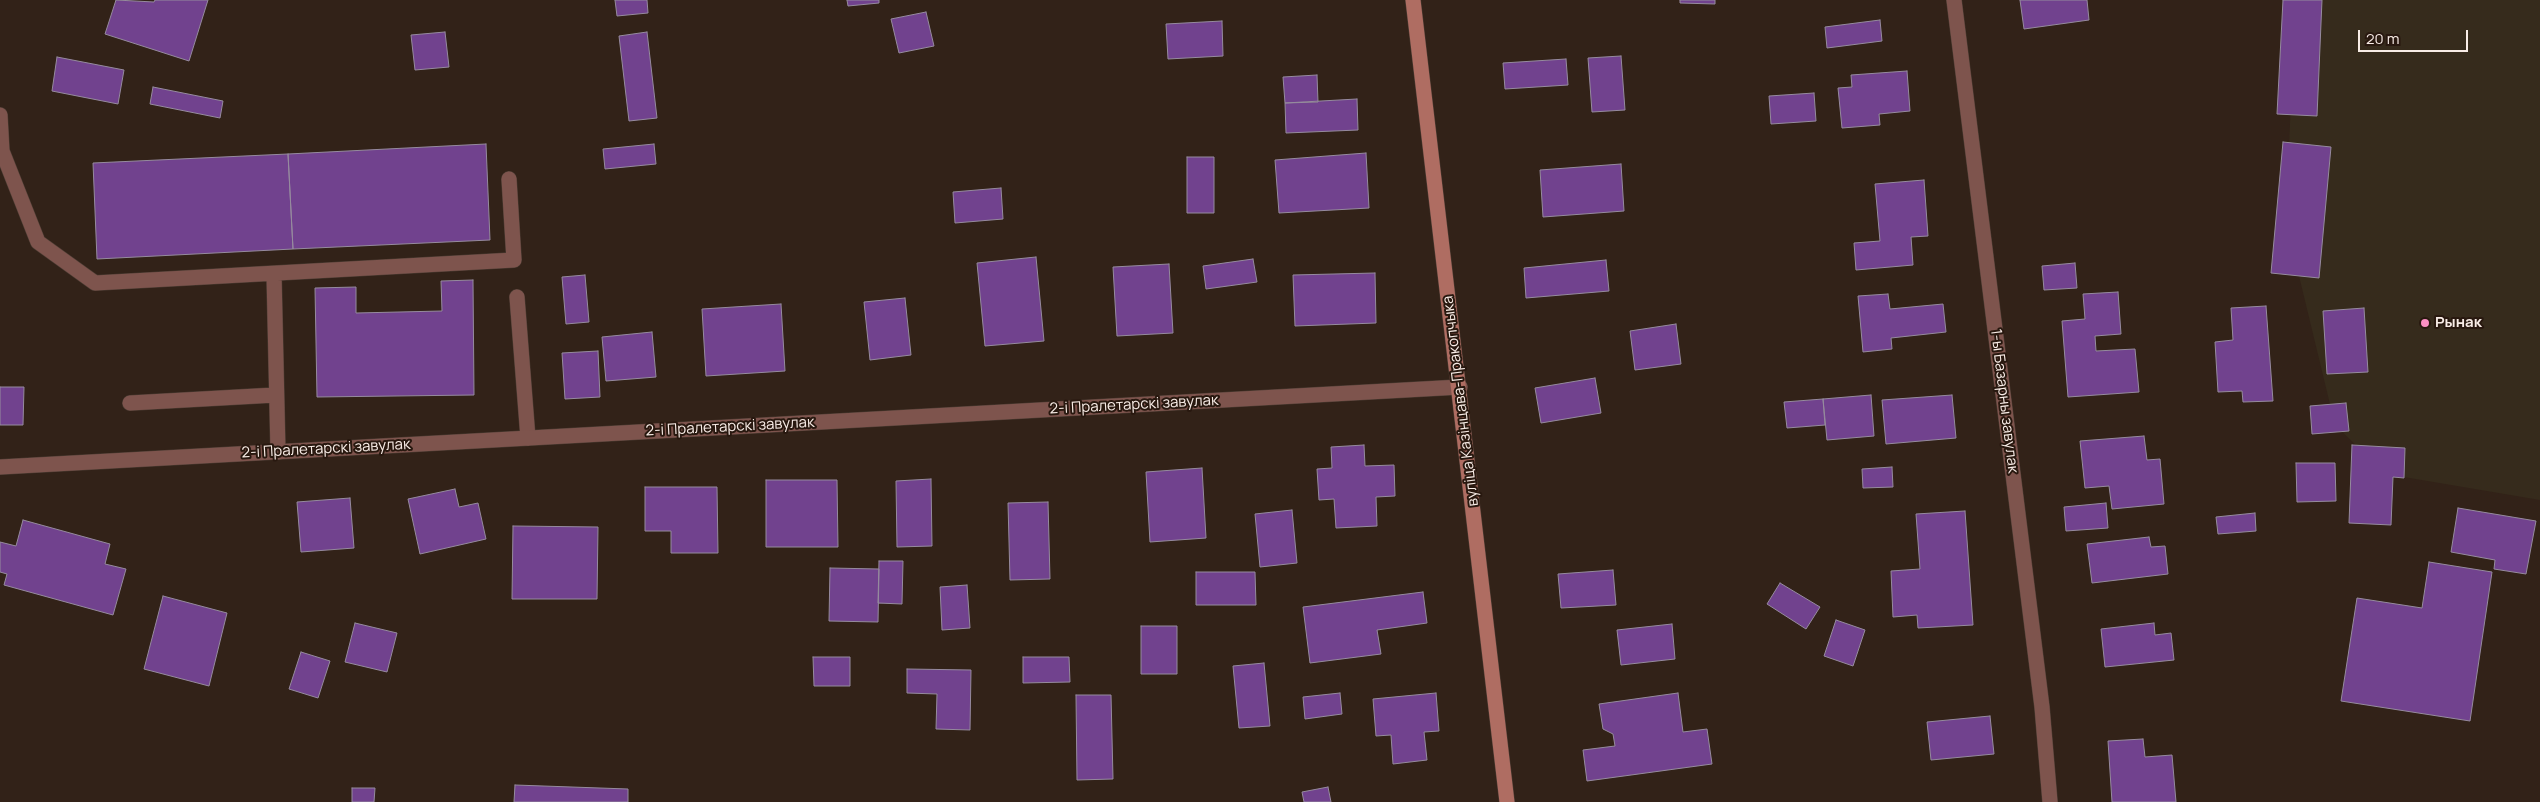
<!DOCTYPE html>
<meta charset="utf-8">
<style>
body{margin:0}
#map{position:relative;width:2540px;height:802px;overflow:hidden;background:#322218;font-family:Manrope,sans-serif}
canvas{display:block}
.scale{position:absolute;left:2358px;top:30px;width:110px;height:22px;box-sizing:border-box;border:2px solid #f8ece6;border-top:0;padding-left:6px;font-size:15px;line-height:18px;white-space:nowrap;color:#f8ece6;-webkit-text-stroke:4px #28180f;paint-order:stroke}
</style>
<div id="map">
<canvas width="2540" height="802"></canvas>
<div class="scale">20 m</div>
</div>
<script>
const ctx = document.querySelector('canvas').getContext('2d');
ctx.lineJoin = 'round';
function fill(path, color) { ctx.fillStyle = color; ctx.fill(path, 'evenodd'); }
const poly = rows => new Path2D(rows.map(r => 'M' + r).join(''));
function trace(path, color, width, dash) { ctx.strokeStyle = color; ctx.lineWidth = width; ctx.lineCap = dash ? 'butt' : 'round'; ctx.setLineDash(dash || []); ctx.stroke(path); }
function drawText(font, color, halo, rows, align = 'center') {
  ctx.font = font + ' Manrope,sans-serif'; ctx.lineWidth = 4; ctx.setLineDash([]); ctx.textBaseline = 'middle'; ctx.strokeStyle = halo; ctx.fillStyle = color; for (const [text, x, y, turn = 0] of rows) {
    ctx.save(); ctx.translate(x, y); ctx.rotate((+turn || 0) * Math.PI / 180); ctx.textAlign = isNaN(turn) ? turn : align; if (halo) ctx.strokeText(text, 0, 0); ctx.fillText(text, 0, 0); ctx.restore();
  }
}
const commercial = poly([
 [2295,0,2540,0,2540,500,2386,474,2335,425,2286,222]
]);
const building = poly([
 [116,0,154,2,155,0,208,0,189,61,105,34,116,0],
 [615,0,647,0,648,13,617,16,615,0],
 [847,0,879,0,879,3,848,6,847,0],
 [1680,0,1715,0,1715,4,1680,3,1680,0],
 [2020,0,2087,0,2089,20,2024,29,2020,0],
 [2283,0,2322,0,2317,116,2277,114,2283,0],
 [926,12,934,46,899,53,891,19,926,12],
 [1880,20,1882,41,1827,48,1825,27,1880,20],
 [1222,21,1223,56,1168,59,1166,24,1222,21],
 [445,32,449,67,415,70,411,35,445,32],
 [647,32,657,118,629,121,619,36,647,32],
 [1621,56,1625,110,1592,112,1588,58,1621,56],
 [57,57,124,70,118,104,52,91,57,57],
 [1566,59,1568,85,1505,89,1503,63,1566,59],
 [1907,71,1910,111,1879,114,1880,125,1842,128,1838,88,1852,87,1851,75,1907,71],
 [1317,75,1318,102,1285,103,1283,77,1317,75],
 [153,87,223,101,220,118,150,104,153,87],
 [1814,93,1816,121,1771,124,1769,96,1814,93],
 [1357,99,1358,130,1286,133,1285,103,1357,99],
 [2283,142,2331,147,2319,278,2271,273,2283,142],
 [486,144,490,240,293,249,288,154,486,144],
 [654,144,656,164,605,169,603,149,654,144],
 [1366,153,1369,208,1279,213,1275,160,1366,153],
 [288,154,293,249,97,259,93,163,288,154],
 [1187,157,1214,157,1214,213,1187,213,1187,157],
 [1621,164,1624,211,1543,217,1540,170,1621,164],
 [1924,180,1928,236,1911,237,1913,265,1856,270,1854,243,1880,241,1875,184,1924,180],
 [1001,188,1003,219,955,223,953,192,1001,188],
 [1036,257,1044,341,985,346,977,263,1036,257],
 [1253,259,1257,282,1206,289,1203,266,1253,259],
 [1606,260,1609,291,1526,298,1524,268,1606,260],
 [2075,263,2077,288,2044,290,2042,266,2075,263],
 [1169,264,1173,333,1117,336,1113,267,1169,264],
 [1375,273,1376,323,1295,326,1293,275,1375,273],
 [585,275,589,322,566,324,562,277,585,275],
 [473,280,474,395,317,397,315,288,356,287,356,313,442,311,441,281,473,280],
 [2118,292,2121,334,2095,336,2096,351,2135,349,2139,392,2068,397,2062,321,2085,319,2083,294,2118,292],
 [1888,294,1890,309,1943,304,1946,332,1891,338,1892,349,1863,352,1858,296,1888,294],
 [905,298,911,355,870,360,864,302,905,298],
 [781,304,785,371,706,376,702,309,781,304],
 [2266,306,2273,401,2243,402,2242,391,2218,392,2215,342,2233,340,2231,308,2266,306],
 [2364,308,2368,372,2327,374,2323,311,2364,308],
 [1676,324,1681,364,1635,370,1630,331,1676,324],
 [652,332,656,377,606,381,602,337,652,332],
 [598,351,600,397,565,399,562,353,598,351],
 [1595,378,1601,413,1541,423,1535,388,1595,378],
 [0,387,24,387,23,425,0,425,0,387],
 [1871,395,1874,436,1827,440,1823,399,1871,395],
 [1952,395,1956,438,1886,444,1882,400,1952,395],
 [1823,399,1825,425,1787,428,1784,402,1823,399],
 [2346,403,2349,431,2312,434,2310,406,2346,403],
 [2144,436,2147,460,2160,459,2164,504,2112,509,2109,486,2085,488,2080,441,2144,436],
 [1364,445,1365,466,1394,465,1395,496,1376,497,1377,526,1336,528,1334,499,1319,500,1317,469,1332,468,1331,447,1364,445],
 [2352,445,2405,448,2404,478,2393,477,2391,525,2349,523,2352,445],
 [2296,463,2335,463,2336,501,2297,502,2296,463],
 [1892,467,1893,487,1863,488,1862,469,1892,467],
 [1202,468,1206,538,1150,542,1146,472,1202,468],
 [931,479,932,546,897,547,896,481,931,479],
 [766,480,837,480,838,547,766,547,766,480],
 [645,487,717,487,718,553,671,553,671,531,645,531,645,487],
 [455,489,459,507,478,503,486,539,420,554,408,499,455,489],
 [350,498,354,548,301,552,297,502,350,498],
 [1048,502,1050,579,1010,580,1008,503,1048,502],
 [2106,503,2108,528,2066,531,2064,507,2106,503],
 [2458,508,2536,521,2526,574,2494,569,2495,560,2451,552,2458,508],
 [1292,510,1297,563,1260,567,1255,514,1292,510],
 [1965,511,1973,625,1918,628,1917,615,1893,617,1891,571,1920,569,1916,514,1965,511],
 [2255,513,2256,531,2218,534,2216,517,2255,513],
 [23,520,110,544,105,564,126,569,113,615,4,585,7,574,0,572,0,542,16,546,23,520],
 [513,526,598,527,597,599,512,599,513,526],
 [2149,537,2151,547,2165,546,2168,574,2092,583,2087,544,2149,537],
 [879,561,903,561,902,604,878,603,879,561],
 [2429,562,2492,572,2470,721,2341,701,2357,598,2422,608,2429,562],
 [830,568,879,569,878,622,829,621,830,568],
 [1613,570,1616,605,1561,608,1558,574,1613,570],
 [1196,572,1255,572,1256,605,1196,605,1196,572],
 [1780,583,1820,607,1806,629,1767,604,1780,583],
 [967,585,970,628,942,630,940,587,967,585],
 [1423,592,1427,623,1377,630,1381,654,1310,663,1303,607,1423,592],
 [163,596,227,613,209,686,144,669,163,596],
 [1836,620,1865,630,1853,666,1824,656,1836,620],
 [355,623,397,633,387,672,345,662,355,623],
 [2154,623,2155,635,2171,633,2174,660,2105,667,2101,629,2154,623],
 [1672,624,1675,659,1621,665,1617,630,1672,624],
 [1141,626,1177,626,1177,674,1141,674,1141,626],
 [301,652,330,661,318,698,289,689,301,652],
 [813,657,850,657,850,686,814,686,813,657],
 [1023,657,1069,657,1070,682,1023,683,1023,657],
 [1264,663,1270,726,1239,728,1233,666,1264,663],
 [907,669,971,670,970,730,936,729,937,694,907,693,907,669],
 [1340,693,1342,714,1305,719,1303,697,1340,693],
 [1436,693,1439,731,1424,732,1427,760,1393,764,1391,735,1376,736,1373,699,1436,693],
 [1678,693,1683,732,1707,729,1712,764,1587,781,1583,750,1615,746,1613,734,1603,729,1599,704,1678,693],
 [1076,695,1111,695,1113,779,1077,780,1076,695],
 [1990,716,1994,754,1931,760,1927,722,1990,716],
 [2143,739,2145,757,2172,755,2176,802,2112,802,2108,741,2143,739],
 [515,785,628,789,628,802,514,802,515,785],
 [1328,787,1331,802,1304,802,1302,792,1328,787],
 [352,788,375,788,374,802,352,802,352,788]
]);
const lane = poly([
 [0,115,2,151,38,242,95,283,514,260,509,179],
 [274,274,278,452],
 [517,297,528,438],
 [130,403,275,395]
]);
const street = poly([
 [1954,0,2042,707,2050,802],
 [0,467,1460,387]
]);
const secondary = poly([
 [1413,0,1507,802]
]);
const markers = [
 [2425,323,5,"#fb8fc3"]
];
const poiNames = [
 ["Рынак",2435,323]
];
const streetNames = [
 ["вуліца Казінцава-Пракопчыка",1461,401,-97],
 ["1-ы Базарны завулак",2004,401,83],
 ["2-і Пралетарскі завулак",1134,405,-3],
 ["2-і Пралетарскі завулак",730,427,-3],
 ["2-і Пралетарскі завулак",326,449,-3]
];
fill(commercial, '#362b1c');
fill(building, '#71428e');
trace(building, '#968b9e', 1);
trace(lane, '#4e3e35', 16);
trace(street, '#4e3e35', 16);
trace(secondary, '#4e3e35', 16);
trace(lane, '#7e544d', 15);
trace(street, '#7e544d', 15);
trace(secondary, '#af6d62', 15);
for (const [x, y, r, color] of markers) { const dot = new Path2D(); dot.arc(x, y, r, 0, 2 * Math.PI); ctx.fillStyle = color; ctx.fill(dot); trace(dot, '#28180f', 2); }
drawText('bold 15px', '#f8ece6', '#28180f', poiNames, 'left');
drawText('15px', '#f8ece6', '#28180f', streetNames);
</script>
